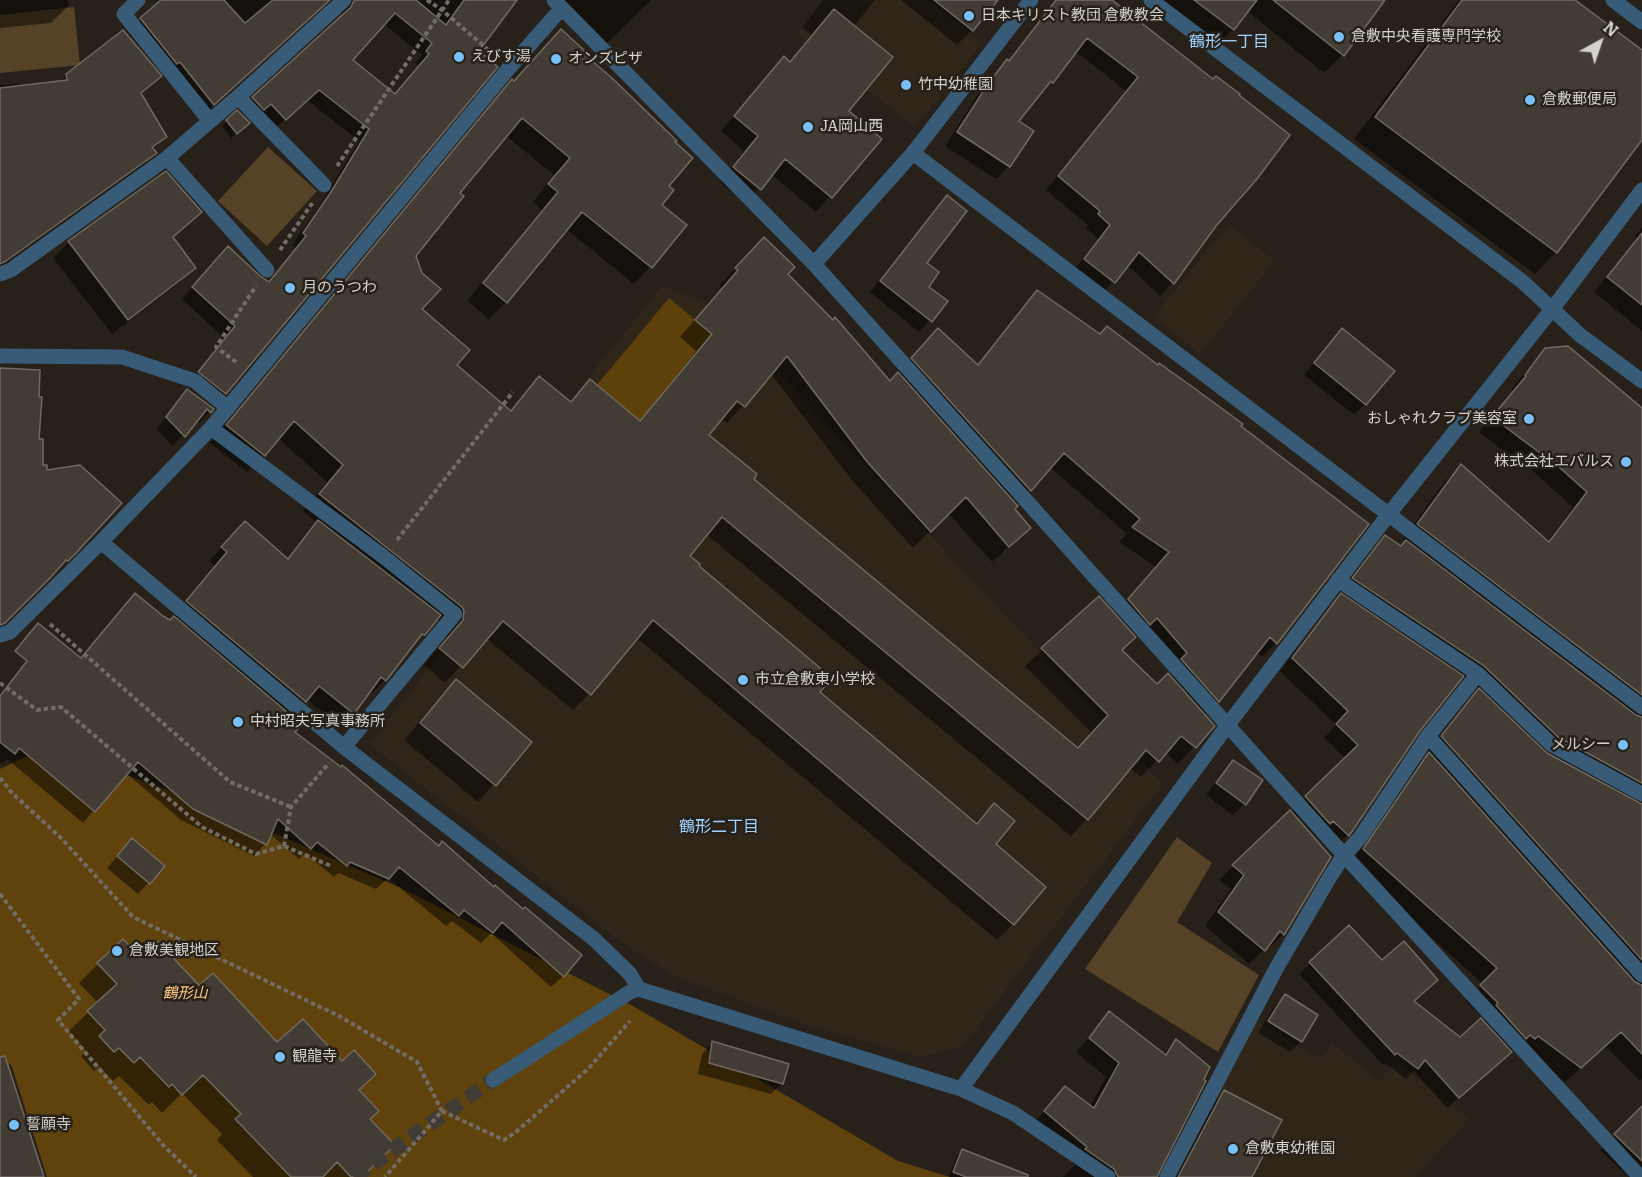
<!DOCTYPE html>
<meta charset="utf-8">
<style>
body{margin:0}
#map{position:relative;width:1642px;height:1177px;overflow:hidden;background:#27211a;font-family:Literata,serif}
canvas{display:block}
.north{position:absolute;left:1570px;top:12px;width:60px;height:60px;-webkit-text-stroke:4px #27211a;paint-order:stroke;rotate:40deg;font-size:16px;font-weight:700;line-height:24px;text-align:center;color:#d4d1cb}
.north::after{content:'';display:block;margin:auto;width:21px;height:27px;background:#d4d1cb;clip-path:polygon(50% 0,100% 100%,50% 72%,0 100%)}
</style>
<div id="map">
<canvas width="1642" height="1177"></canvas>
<div class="north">N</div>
</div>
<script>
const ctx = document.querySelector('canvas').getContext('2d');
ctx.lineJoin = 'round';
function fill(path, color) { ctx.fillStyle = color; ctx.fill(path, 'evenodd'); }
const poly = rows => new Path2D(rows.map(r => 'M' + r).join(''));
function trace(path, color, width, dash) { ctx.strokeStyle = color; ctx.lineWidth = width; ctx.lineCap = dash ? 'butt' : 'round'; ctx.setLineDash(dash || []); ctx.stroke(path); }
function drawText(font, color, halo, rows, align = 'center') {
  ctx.font = font + ' Literata,"Noto Sans JP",serif'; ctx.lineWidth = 5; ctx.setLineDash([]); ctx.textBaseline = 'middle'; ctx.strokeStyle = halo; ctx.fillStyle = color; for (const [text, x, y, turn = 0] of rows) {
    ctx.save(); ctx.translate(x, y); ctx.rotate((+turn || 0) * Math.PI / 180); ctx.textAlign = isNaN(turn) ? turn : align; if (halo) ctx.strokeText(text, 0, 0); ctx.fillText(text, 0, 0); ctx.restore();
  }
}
const built = poly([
 [825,0,929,0,982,43,915,128,797,33],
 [1229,224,1275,261,1200,354,1154,316],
 [663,285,705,303,727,321,794,389,1163,784,963,1046,922,1057,809,1026,682,979,646,959,604,929,369,744,470,616,513,470],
 [1256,1021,1321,1059,1332,1043,1380,1081,1395,1061,1469,1119,1415,1177,1175,1177]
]);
const green = poly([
 [74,7,80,65,0,73,0,15],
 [268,147,317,191,267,246,218,201],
 [1177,837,1212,863,1177,922,1259,975,1218,1052,1085,969]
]);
const forest = poly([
 [49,746,213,807,401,888,633,1006,898,1161,950,1177,47,1177,11,1064,0,1066,0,769]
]);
const water = poly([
 [669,298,712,334,640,421,597,385]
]);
const shadow = poly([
 [0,0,68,0,69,5,51,23,0,28],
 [159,0,515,0,225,393,214,404,187,384,224,338,182,299,217,259,268,283,296,248,292,245,320,205,359,141,307,100,273,130,242,110,340,19,343,9,335,1,324,4,202,115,129,30,154,7,152,8],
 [384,24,422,55,415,63,419,66,394,95,351,60],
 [556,0,651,0,603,47],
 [824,0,875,0,854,26,847,111,880,139,816,212,771,174,745,203,720,182,744,151,721,131,770,73,784,59,789,62,811,35,802,27],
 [901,0,995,0,972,30,957,45],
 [1055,0,1107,0,1215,225,1172,283,1160,296,1127,265,1101,295,1072,273,1098,239,1086,228,1088,225,1046,190,1126,91,1075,51,1017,122,1009,166,996,179,945,146,975,99,994,74,1008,61],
 [1149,0,1383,0,1342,55,1324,73,1247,11,1233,29,1215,47],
 [1459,0,1572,0,1642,52,1642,137,1556,252,1535,274,1354,139],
 [582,54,667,186,660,205,685,225,650,267,634,284,566,229,506,302,489,319,467,301,542,210,533,202,554,175,506,136,458,193,414,256,420,309,455,365,509,412,539,378,569,402,590,381,639,422,696,351,680,337,722,288,719,286,747,256,786,274,890,382,924,344,977,366,1023,306,1038,292,1100,336,1239,427,1276,643,1262,657,1256,652,1218,701,1204,715,1213,726,1178,764,1165,752,1141,777,1130,768,1087,819,1071,836,706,534,688,557,818,693,975,824,994,805,994,845,1013,924,997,940,637,638,589,694,573,710,486,638,445,683,424,665,446,638,448,629,437,618,410,647,385,680,372,693,369,690,352,713,340,725,306,699,290,716,287,722,293,732,563,976,551,987,491,933,481,943,452,921,446,926,388,878,376,889,338,873,334,877,305,853,299,859,270,834,265,844,254,856,181,820,126,773,83,823,7,759,2,764,0,762,0,695,39,646,80,659,135,595,170,622,215,566,209,561,232,536,286,560,317,523,303,511,327,482,278,438,247,472,210,443,496,98,513,81],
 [771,374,851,479,913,548,948,513,992,562,1029,528,1013,509,1050,467,1127,534,1119,542,1156,567,1114,615,1098,598,1025,666,1092,733,1077,749,752,479,707,435,721,418,727,423],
 [1142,631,1174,668,1157,686,1120,651],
 [67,75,160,76,140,94,165,136,151,149,155,153,144,164,0,267,0,85,19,84,19,87,59,82],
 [237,112,248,123,231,138,222,126],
 [165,173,200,212,172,238,194,267,179,283,112,334,53,258,69,242],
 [947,197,925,263,927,287,946,301,919,332,870,292,936,208],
 [1642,228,1642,331,1594,292,1637,238,1635,236],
 [1342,330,1365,404,1354,415,1304,375],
 [1546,349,1642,412,1642,1079,1640,1081,1605,1046,1565,1082,1522,1050,1514,1049,1447,1108,1414,1071,1406,1079,1385,1063,1383,1065,1299,974,1349,928,1381,962,1436,980,1413,1002,1460,1039,1484,1019,1466,1001,1483,984,1350,864,1414,769,1429,754,1427,751,1464,705,1479,691,1469,681,1462,676,1419,730,1348,835,1335,847,1319,833,1316,836,1299,817,1297,819,1330,857,1283,934,1269,948,1267,946,1249,964,1205,926,1231,889,1219,880,1346,759,1324,738,1336,725,1280,671,1328,608,1341,595,1339,593,1370,552,1385,537,1400,548,1406,541,1403,539,1446,480,1461,466,1547,543,1573,507,1526,465,1524,467,1479,432,1513,391,1511,390,1531,365],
 [188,391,212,409,199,423,196,420,173,446,156,429],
 [456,681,530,743,478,802,404,740,440,698],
 [1233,762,1261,780,1244,804,1233,815,1206,795,1222,773],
 [132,840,163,866,138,894,107,868],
 [141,960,199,987,277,1044,357,1090,368,1119,361,1177,253,1177,217,1140,222,1134,182,1093,162,1113,152,1102,149,1105,119,1076,113,1081,99,1066,94,1071,81,1056,86,1051,69,1031,98,1003,79,983,98,964],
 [1285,996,1301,1041,1290,1052,1258,1033,1274,1007],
 [1109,1013,1163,1054,1176,1041,1156,1177,1063,1177,1075,1165,1072,1163,1074,1161,1032,1125,1065,1088,1090,1106,1106,1077,1076,1052],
 [713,1043,782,1083,771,1094,698,1074,702,1054],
 [1224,1092,1250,1177,1171,1177,1207,1108],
 [1642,1108,1642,1177,1629,1177,1600,1150],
 [962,1151,988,1177,949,1177,957,1156]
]);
const building = poly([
 [161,0,224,0,245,23,273,0,330,0,214,105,180,62,177,64,140,18,161,0],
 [354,0,416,0,446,25,464,0,517,0,479,51,498,67,226,394,198,372,235,326,192,287,228,246,260,276,269,282,306,236,303,233,331,192,369,129,319,90,286,120,271,104,264,110,252,97,351,7,354,0],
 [395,13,432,43,426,51,429,54,395,94,353,60,395,13],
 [934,0,998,0,973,31,934,0],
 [1056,0,1112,0,1213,79,1216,76,1240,94,1239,95,1290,135,1257,179,1216,226,1174,284,1139,252,1115,283,1084,259,1110,225,1098,214,1100,211,1058,176,1138,77,1087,38,1053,83,1051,81,1019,121,1034,131,1010,167,957,132,988,84,1007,59,1009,61,1056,0],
 [1194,0,1257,0,1234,30,1194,0],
 [1273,0,1385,0,1344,56,1273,0],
 [1462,0,1575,0,1642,50,1642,140,1557,253,1375,117,1462,0],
 [834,9,893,57,849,111,882,139,832,198,785,159,761,190,733,167,758,136,734,116,784,56,790,62,834,9],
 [561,29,586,52,584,54,612,78,677,141,675,142,693,158,669,186,674,190,662,205,687,225,652,268,582,212,507,303,483,283,558,192,548,184,570,158,522,118,460,193,464,196,416,256,422,273,441,289,422,309,470,350,457,365,511,411,539,376,571,402,590,379,640,421,712,334,695,320,738,270,735,268,764,237,795,267,788,274,833,320,835,317,890,381,898,372,1018,506,1015,509,1031,528,1009,547,966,497,931,532,868,463,787,356,745,407,737,401,709,435,757,474,754,479,1078,748,1108,715,1041,648,1099,596,1136,637,1122,650,1157,684,1168,673,1215,726,1196,748,1181,736,1159,762,1146,750,1088,820,722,517,690,556,700,564,699,566,832,678,820,692,977,824,994,803,1015,821,996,844,1046,887,1014,925,653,620,591,695,503,621,463,668,439,648,463,620,464,611,462,607,319,494,343,465,294,421,265,456,226,425,512,79,514,81,561,29],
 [123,30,162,76,141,93,167,137,152,147,157,153,6,261,0,264,0,88,67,80,66,74,123,30],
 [237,110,250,123,237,134,226,120,237,110],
 [166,171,202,212,173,237,196,268,128,320,68,241,166,171],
 [947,195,967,211,927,263,939,272,929,287,948,301,932,322,880,281,947,195],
 [1642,233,1642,305,1607,277,1642,233],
 [1037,290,1100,334,1107,326,1158,365,1159,363,1194,388,1243,424,1241,426,1369,524,1277,644,1270,637,1219,702,1181,659,1187,653,1157,618,1150,625,1128,599,1169,552,1132,527,1140,519,1064,453,1031,491,911,358,938,328,978,365,1037,290],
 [1342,328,1395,371,1366,405,1314,363,1342,328],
 [1568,346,1642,408,1642,695,1417,524,1461,464,1549,542,1587,492,1541,451,1540,453,1492,417,1526,376,1525,375,1545,348,1568,346],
 [0,368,40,370,39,397,42,397,39,439,43,439,43,465,47,465,47,470,80,465,122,503,77,552,68,561,66,560,51,577,5,623,0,625,0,368],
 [187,389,214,409,211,413,207,409,185,437,166,417,187,389],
 [318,520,441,615,425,635,422,634,386,681,381,677,354,714,319,686,306,702,186,601,227,552,221,547,245,521,288,559,318,520],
 [1385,535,1401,546,1406,540,1636,715,1642,717,1642,783,1558,737,1484,666,1352,578,1385,535],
 [135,593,163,616,170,620,174,616,293,717,289,721,298,729,295,732,341,767,342,765,439,846,442,841,494,887,495,885,523,909,525,907,582,955,564,977,502,922,493,933,464,910,459,916,399,867,389,879,350,862,347,866,317,842,311,849,278,819,267,845,193,809,138,762,95,812,19,748,15,754,0,742,0,696,27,661,15,651,38,623,81,658,135,593],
 [1341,593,1464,676,1420,731,1349,836,1333,821,1330,824,1305,796,1358,745,1336,724,1348,711,1292,658,1341,593],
 [456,679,532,742,496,786,420,723,456,679],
 [1479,688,1547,753,1642,804,1642,960,1441,736,1479,688],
 [1429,752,1635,982,1642,985,1642,1054,1621,1032,1581,1068,1538,1036,1535,1039,1530,1035,1526,1039,1496,1005,1498,1003,1480,985,1497,968,1363,849,1429,752],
 [1233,760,1263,780,1246,805,1216,783,1233,760],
 [1290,810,1331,857,1284,935,1280,931,1265,951,1218,912,1244,875,1232,865,1290,810],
 [132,838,165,866,150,884,117,856,132,838],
 [1349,925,1382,960,1404,941,1438,980,1414,1001,1460,1037,1481,1018,1512,1052,1459,1098,1425,1060,1418,1069,1397,1053,1395,1055,1309,962,1349,925],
 [123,939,141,958,158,942,199,985,213,973,277,1042,303,1019,342,1061,354,1050,376,1074,359,1090,379,1111,370,1119,395,1145,362,1177,351,1177,337,1162,323,1177,291,1177,235,1119,241,1114,203,1075,182,1095,172,1084,169,1087,140,1057,134,1063,119,1048,114,1052,99,1036,105,1030,87,1011,117,984,97,963,123,939],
 [1285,994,1318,1015,1302,1042,1268,1021,1285,994],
 [1109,1011,1166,1055,1176,1039,1210,1067,1204,1079,1206,1081,1157,1177,1118,1177,1114,1169,1085,1149,1087,1147,1044,1111,1065,1086,1094,1108,1119,1063,1089,1038,1109,1011],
 [712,1041,789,1064,783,1084,709,1063,712,1041],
 [5,1056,44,1177,0,1177,0,1057,5,1056],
 [1224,1090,1282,1120,1252,1177,1178,1177,1224,1090],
 [1642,1106,1642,1161,1614,1134,1642,1106],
 [962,1149,1028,1175,1028,1177,966,1177,953,1172,962,1149]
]);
const minorTunnel = poly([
 [354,1177,493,1080]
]);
const path = poly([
 [427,0,442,10,493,54],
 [337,166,449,0],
 [280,250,313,202],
 [236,362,216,347,256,286],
 [397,540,513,392],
 [50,624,230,782,291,807],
 [0,683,37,710,61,707,202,827,256,854,284,846,331,866],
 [0,778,12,793,60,837,133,917,339,1016,417,1062,442,1111,385,1177],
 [284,846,291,807,329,763],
 [0,894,79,999,58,1020,164,1146,196,1177],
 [442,1111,504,1140,516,1132,588,1069,630,1021]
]);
const minor = poly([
 [138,0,124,14,210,121],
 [554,0,814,264,1344,855,1640,1177],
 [1151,0,1523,282,1580,335,1642,381],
 [1613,0,1642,22],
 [238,97,324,185],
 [913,153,1642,707],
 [167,158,267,270],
 [814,264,913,153,1031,0],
 [0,274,11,270,167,158,238,97,344,0],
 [0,356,122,357,195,381,228,408],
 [211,428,384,557,455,614,344,747],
 [101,542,344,747,594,939,630,974,639,989],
 [1338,580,1478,674,1552,745,1642,794],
 [0,635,10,632,101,542,211,428,509,68,562,8],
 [1428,736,1642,975],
 [493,1080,630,992,639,989,961,1089,1013,1113,1108,1177],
 [961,1089,1227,726,1389,514,1553,308,1642,190],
 [1167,1177,1277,967,1328,880,1344,855,1360,838,1428,736,1478,674]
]);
const markers = [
 [969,16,6,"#79bff8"],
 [1339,37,6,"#79bff8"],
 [459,57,6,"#79bff8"],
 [556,59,6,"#79bff8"],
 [906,85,6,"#79bff8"],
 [1530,100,6,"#79bff8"],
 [808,127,6,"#79bff8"],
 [290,288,6,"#79bff8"],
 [1529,419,6,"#79bff8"],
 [1626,462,6,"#79bff8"],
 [743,680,6,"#79bff8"],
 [238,722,6,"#79bff8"],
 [1623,745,6,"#79bff8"],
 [117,951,6,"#79bff8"],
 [280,1057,6,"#79bff8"],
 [14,1125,6,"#79bff8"],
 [1233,1149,6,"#79bff8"]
];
const poiNames = [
 ["日本キリスト教団 倉敷教会",981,16],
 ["倉敷中央看護専門学校",1351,37],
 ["えびす湯",471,57],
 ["オンズピザ",568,59],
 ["竹中幼稚園",918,85],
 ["倉敷郵便局",1542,100],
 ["JA岡山西",820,127],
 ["月のうつわ",302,288],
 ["おしゃれクラブ美容室",1517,419,"right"],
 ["株式会社エバルス",1614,462,"right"],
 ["市立倉敷東小学校",755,680],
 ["中村昭夫写真事務所",250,722],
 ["メルシー",1611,745,"right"],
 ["倉敷美観地区",129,951],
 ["観龍寺",292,1057],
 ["誓願寺",26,1125],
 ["倉敷東幼稚園",1245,1149]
];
const parkNames = [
 ["鶴形山",185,994]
];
const neighbourhoodNames = [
 ["鶴形一丁目",1229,42],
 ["鶴形二丁目",719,827]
];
fill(built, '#2f2619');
fill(green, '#554227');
fill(forest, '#60420d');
fill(water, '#5e400a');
fill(shadow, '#0007');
fill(building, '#423c34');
trace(building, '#706a61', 1.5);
trace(minorTunnel, '#413b35', 15, [15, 8]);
trace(path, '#716d66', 4, [4.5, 3]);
trace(minor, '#385b78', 15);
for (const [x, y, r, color] of markers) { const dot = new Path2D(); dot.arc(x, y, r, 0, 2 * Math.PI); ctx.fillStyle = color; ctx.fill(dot); trace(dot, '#27211a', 2); }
drawText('15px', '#d4d1cb', '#27211a', poiNames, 'left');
drawText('italic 15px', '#fcc980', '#27211a', parkNames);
drawText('16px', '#9ed1fc', '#27211a', neighbourhoodNames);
</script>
